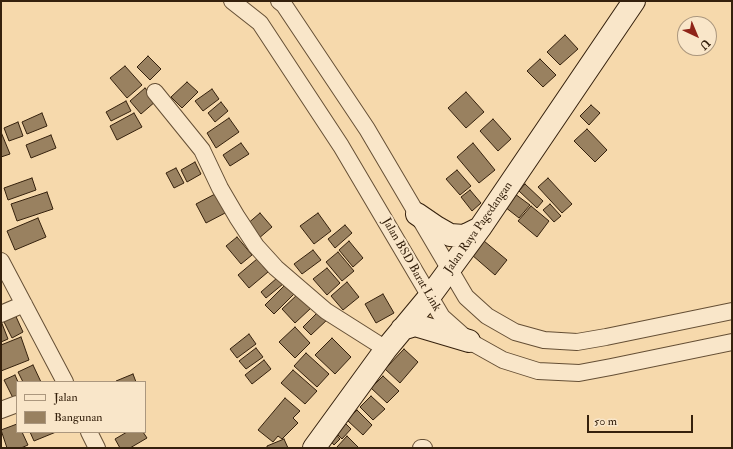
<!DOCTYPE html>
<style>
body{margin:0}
#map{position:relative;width:733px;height:449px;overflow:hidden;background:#f6d9ac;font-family:"IM FELL Double Pica",serif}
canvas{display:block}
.frame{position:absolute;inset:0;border:2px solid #35210d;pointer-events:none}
.legend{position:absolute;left:16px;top:381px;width:130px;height:52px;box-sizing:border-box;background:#f9e6c9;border:1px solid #ab977e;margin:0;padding:5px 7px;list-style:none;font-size:12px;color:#35210d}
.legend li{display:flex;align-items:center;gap:8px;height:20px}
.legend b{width:20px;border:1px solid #ab977e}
.north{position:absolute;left:677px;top:16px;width:40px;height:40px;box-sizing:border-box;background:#f9e6c9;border:1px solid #ab977e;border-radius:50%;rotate:136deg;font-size:11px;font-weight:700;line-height:16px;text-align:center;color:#35210d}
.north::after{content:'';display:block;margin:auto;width:14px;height:18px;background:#8f2418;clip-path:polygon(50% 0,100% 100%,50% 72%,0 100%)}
.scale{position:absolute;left:587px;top:415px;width:106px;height:18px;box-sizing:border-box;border:2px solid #35210d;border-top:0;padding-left:5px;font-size:12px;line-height:14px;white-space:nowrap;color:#35210d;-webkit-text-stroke:3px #f9e6c9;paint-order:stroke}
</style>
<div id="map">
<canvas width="733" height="449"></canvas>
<div class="frame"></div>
<ul class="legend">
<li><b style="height:5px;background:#f9e6c9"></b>Jalan</li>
<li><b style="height:11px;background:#998160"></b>Bangunan</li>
</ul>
<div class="north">U</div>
<div class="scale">50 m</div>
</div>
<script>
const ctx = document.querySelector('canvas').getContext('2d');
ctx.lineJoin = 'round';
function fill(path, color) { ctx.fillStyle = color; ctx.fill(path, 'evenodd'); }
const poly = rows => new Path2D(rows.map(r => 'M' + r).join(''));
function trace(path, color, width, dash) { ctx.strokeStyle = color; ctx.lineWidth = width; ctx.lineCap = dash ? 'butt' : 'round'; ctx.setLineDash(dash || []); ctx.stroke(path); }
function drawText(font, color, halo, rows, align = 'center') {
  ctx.font = font + ' "IM FELL Double Pica",serif'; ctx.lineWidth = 4; ctx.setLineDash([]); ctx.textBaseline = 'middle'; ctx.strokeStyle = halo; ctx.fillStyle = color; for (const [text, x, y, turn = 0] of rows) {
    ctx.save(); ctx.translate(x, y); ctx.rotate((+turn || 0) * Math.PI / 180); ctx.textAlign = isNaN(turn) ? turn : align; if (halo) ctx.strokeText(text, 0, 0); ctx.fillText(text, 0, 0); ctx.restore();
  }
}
const building = poly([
 [565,35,578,49,560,65,547,52,565,35],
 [148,56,161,69,150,80,137,67,148,56],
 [540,59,556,75,543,87,527,71,540,59],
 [125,66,142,85,127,98,110,78,125,66],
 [187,82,198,92,182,108,171,97,187,82],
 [145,88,156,101,141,114,130,101,145,88],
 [212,89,219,99,203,111,195,101,212,89],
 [466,92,484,112,466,128,448,108,466,92],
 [126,101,131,111,111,121,106,112,126,101],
 [221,102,228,111,215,122,208,113,221,102],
 [591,105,600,113,589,125,580,116,591,105],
 [42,113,47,126,27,134,22,122,42,113],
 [134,113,142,127,117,140,110,126,134,113],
 [229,118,239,132,216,148,207,133,229,118],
 [493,119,511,139,498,151,480,131,493,119],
 [18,122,23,136,9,141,4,128,18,122],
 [587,129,607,150,595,162,574,141,587,129],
 [1,132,10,154,1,157,1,132],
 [51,135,56,148,31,158,26,145,51,135],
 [241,143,249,154,230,166,223,155,241,143],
 [473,143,495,170,479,183,457,157,473,143],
 [195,162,201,174,187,182,181,170,195,162],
 [176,168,184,183,174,188,166,173,176,168],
 [457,170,471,186,460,195,446,179,457,170],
 [32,178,36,190,8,200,4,188,32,178],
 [548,178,572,204,562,213,538,187,548,178],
 [525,184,543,201,537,208,519,191,525,184],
 [470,190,481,203,472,211,461,197,470,190],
 [47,192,53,209,17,221,11,204,47,192],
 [217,193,227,212,206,223,196,204,217,193],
 [515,194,530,205,519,218,505,207,515,194],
 [550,204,561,216,554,222,543,210,550,204],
 [531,206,549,221,537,237,518,221,531,206],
 [260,213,272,227,258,239,246,225,260,213],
 [318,213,331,231,314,244,300,226,318,213],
 [38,218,46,237,15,250,7,231,38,218],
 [345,225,352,233,335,248,328,239,345,225],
 [237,237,252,255,241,264,226,246,237,237],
 [349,241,363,258,353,267,339,250,349,241],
 [484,241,507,260,495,275,472,255,484,241],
 [313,250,321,260,302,274,294,264,313,250],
 [338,252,354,271,342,281,326,262,338,252],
 [257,259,268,272,249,288,238,275,257,259],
 [327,268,340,283,327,295,313,279,327,268],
 [277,278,283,284,266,298,261,292,277,278],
 [347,282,359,297,343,310,331,296,347,282],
 [285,285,294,294,274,314,265,305,285,285],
 [298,294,311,308,295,323,282,309,298,294],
 [383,294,394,313,376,323,365,304,383,294],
 [321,309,329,318,311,335,303,327,321,309],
 [13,310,23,332,12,338,1,316,13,310],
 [1,321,8,339,1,342,1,321],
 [295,327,310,343,295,358,279,342,295,327],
 [249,334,256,344,237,358,230,349,249,334],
 [21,337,29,360,1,371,1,345,21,337],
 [332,338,351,357,335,374,315,355,332,338],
 [256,348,263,357,246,369,239,361,256,348],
 [404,349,418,362,400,383,385,369,404,349],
 [306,353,329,374,317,387,294,366,306,353],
 [264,360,271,369,252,384,245,375,264,360],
 [33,365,41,382,23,382,18,372,33,365],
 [293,370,317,391,305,404,281,383,293,370],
 [133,374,136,382,117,382,116,381,133,374],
 [15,375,18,382,17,382,17,401,15,402,4,380,15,375],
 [383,376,399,391,387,403,371,388,383,376],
 [371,396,385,409,373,420,360,407,371,396],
 [285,398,300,411,293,418,298,423,282,439,278,436,273,442,258,430,285,398],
 [357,410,372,425,363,435,347,420,357,410],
 [342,420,351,429,342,439,332,429,342,420],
 [17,424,17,432,22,432,28,445,21,448,7,448,1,430,17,424],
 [30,432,56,432,34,441,30,432],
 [127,432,143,432,147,438,130,448,120,448,115,439,127,432],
 [334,432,340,439,334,445,328,438,334,432],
 [347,436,358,447,358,448,338,448,337,447,347,436],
 [284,439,288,448,267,448,267,446,284,439]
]);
const street = poly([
 [232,1,260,23,341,146,442,317,469,341,503,360,538,371,579,373,611,367,732,342],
 [279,1,284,5,367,129,466,297,487,316,515,332,544,340,577,342,606,337,732,311],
 [155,92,202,150,220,188,237,217,256,246,276,268,326,311,386,349],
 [1,261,65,382],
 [1,314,24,304],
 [1,410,17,404],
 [89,432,97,448],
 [421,448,424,448]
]);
const secondary = poly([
 [417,214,436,227,450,235,464,236,480,228],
 [402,329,415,325,469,341],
 [314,448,386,349,430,296,480,228,634,1]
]);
const streetNames = [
 ["Jalan Raya Pagedangan",479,228,-55],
 ["Jalan BSD Barat Link",411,265,60]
];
fill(building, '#998160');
trace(building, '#35210d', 1);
trace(street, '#654f35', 18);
trace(secondary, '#35210d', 24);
trace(street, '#f9e6c9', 16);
trace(secondary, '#f9e6c9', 22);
drawText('12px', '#35210d', '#f9e6c9', streetNames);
</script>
